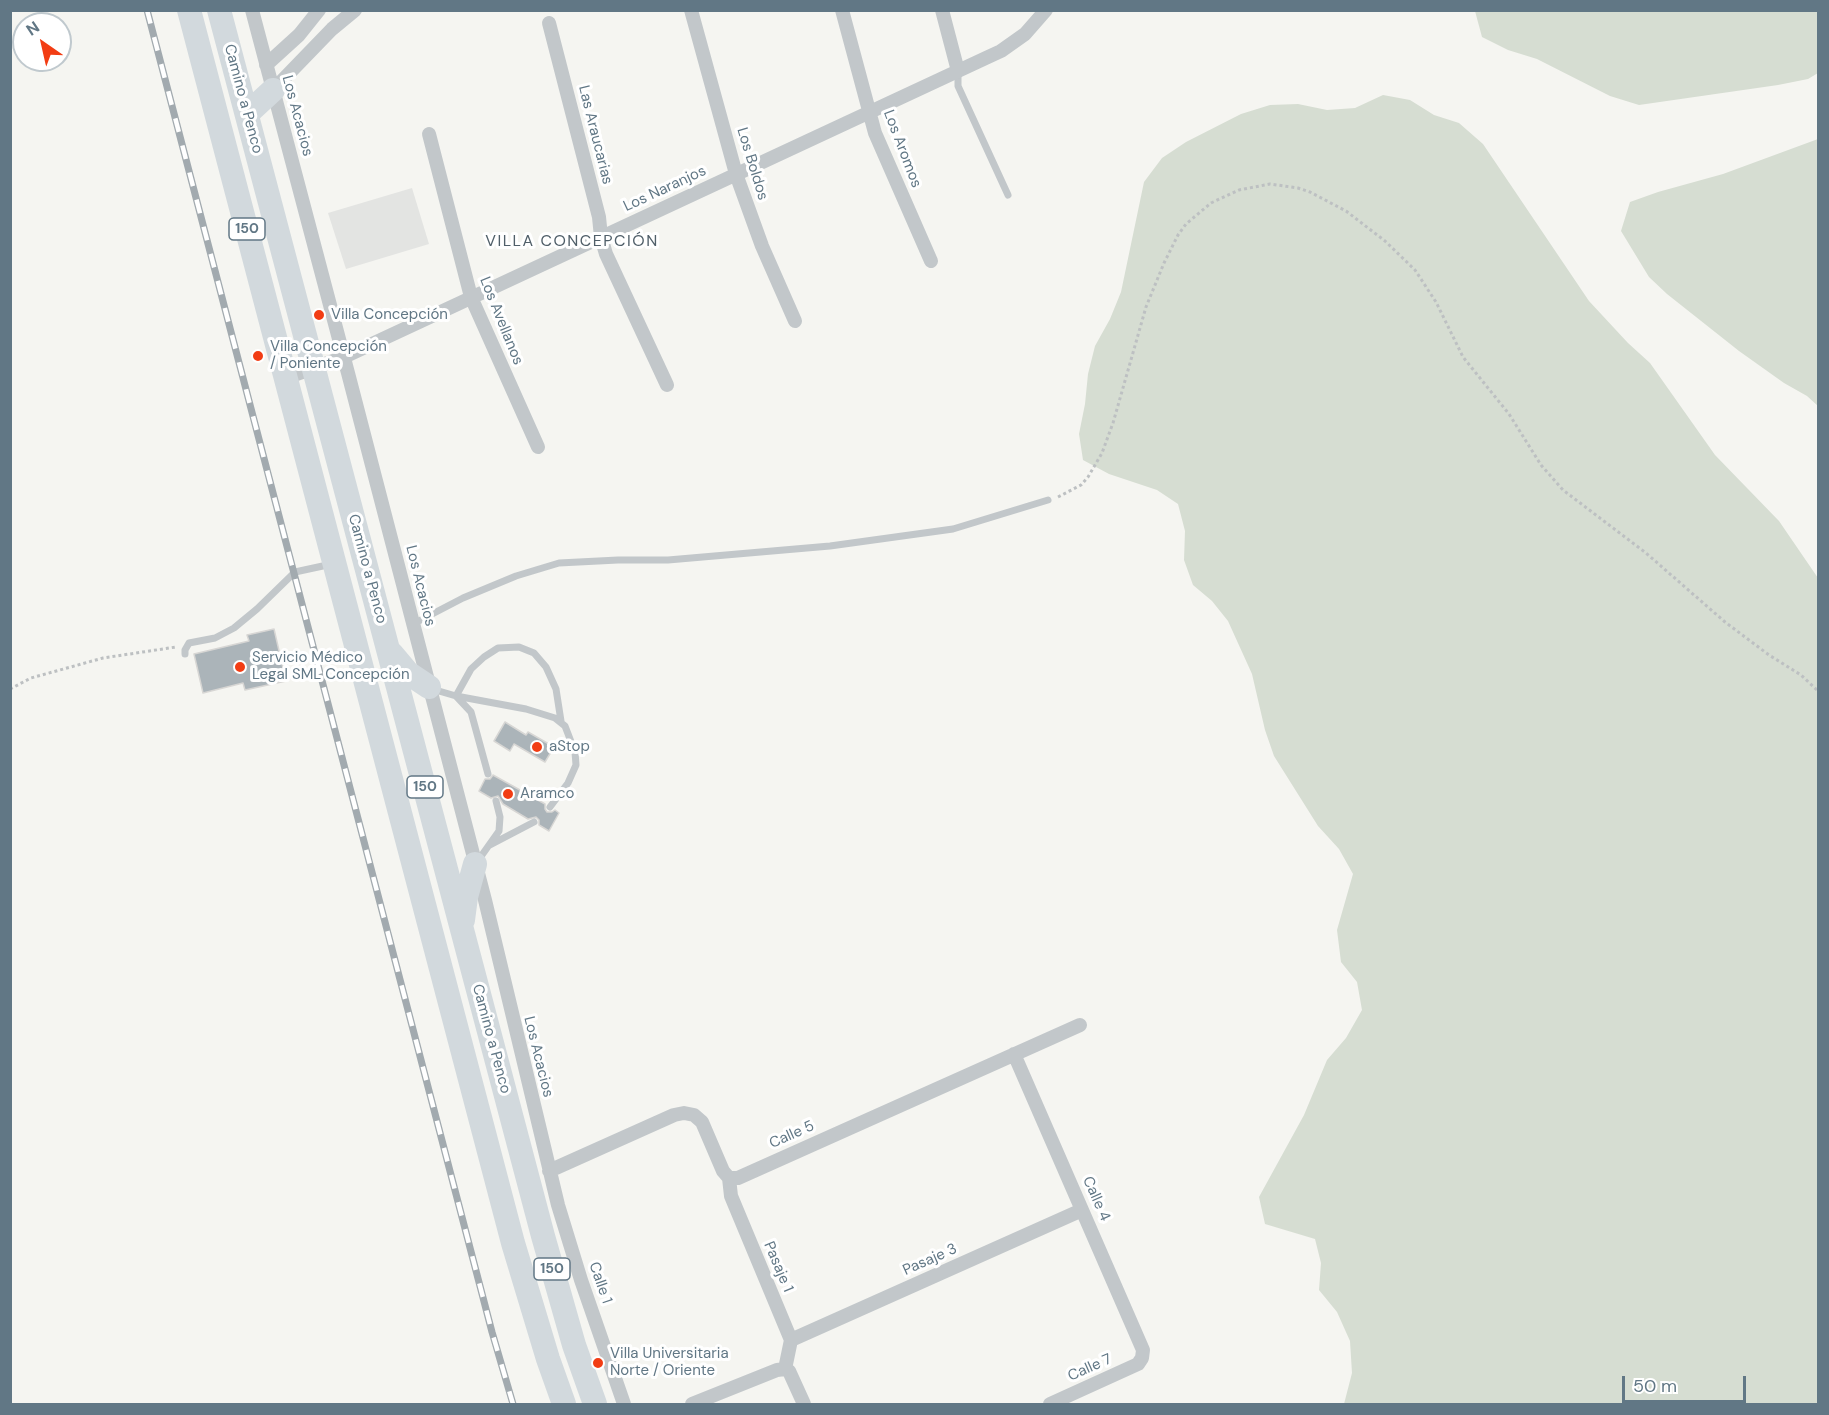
<!DOCTYPE html>
<meta charset="utf-8">
<style>
body{margin:0}
#map{position:relative;width:1829px;height:1415px;overflow:hidden;background:#f5f5f1;font-family:"DM Sans",sans-serif}
canvas{display:block}
.frame{position:absolute;inset:0;border:12px solid #617785;pointer-events:none}
.north{position:absolute;left:12px;top:12px;width:60px;height:60px;box-sizing:border-box;background:#fff;border:2px solid #c0c9ce;border-radius:50%;rotate:326deg;font-size:16px;font-weight:700;line-height:24px;text-align:center;color:#617785}
.north::after{content:'';display:block;margin:auto;width:21px;height:27px;background:#f23d14;clip-path:polygon(50% 0,100% 100%,50% 72%,0 100%)}
.scale{position:absolute;left:1622px;top:1376px;width:124px;height:27px;box-sizing:border-box;border:3px solid #617785;border-top:0;padding-left:8px;font-size:18px;line-height:21px;white-space:nowrap;color:#617785;-webkit-text-stroke:4px #fff;paint-order:stroke}
</style>
<div id="map">
<canvas width="1829" height="1415"></canvas>
<div class="frame"></div>
<div class="north">N</div>
<div class="scale">50 m</div>
</div>
<script>
const ctx = document.querySelector('canvas').getContext('2d');
ctx.lineJoin = 'round';
function fill(path, color) { ctx.fillStyle = color; ctx.fill(path, 'evenodd'); }
const poly = rows => new Path2D(rows.map(r => 'M' + r).join(''));
function trace(path, color, width, dash) { ctx.strokeStyle = color; ctx.lineWidth = width; ctx.lineCap = dash ? 'butt' : 'round'; ctx.setLineDash(dash || []); ctx.stroke(path); }
function drawText(font, color, halo, rows, align = 'center') {
  ctx.font = font + ' "DM Sans",sans-serif'; ctx.lineWidth = 6; ctx.setLineDash([]); ctx.textBaseline = 'middle'; ctx.strokeStyle = halo; ctx.fillStyle = color; for (const [text, x, y, turn = 0] of rows) {
    ctx.save(); ctx.translate(x, y); ctx.rotate((+turn || 0) * Math.PI / 180); ctx.textAlign = isNaN(turn) ? turn : align; if (halo) ctx.strokeText(text, 0, 0); ctx.fillText(text, 0, 0); ctx.restore();
  }
}
const built = poly([
 [412,188,429,244,346,269,328,213]
]);
const green = poly([
 [1475,11,1818,11,1818,73,1808,79,1778,85,1639,105,1610,96,1537,59,1508,50,1482,37],
 [1383,95,1410,100,1434,115,1459,123,1483,144,1589,301,1628,343,1650,363,1715,455,1779,521,1818,578,1818,1404,1344,1404,1352,1373,1350,1341,1337,1312,1319,1290,1321,1263,1315,1239,1265,1224,1259,1197,1304,1115,1327,1060,1346,1038,1362,1010,1357,982,1341,962,1337,930,1353,874,1339,849,1318,826,1274,756,1265,730,1252,674,1228,621,1212,601,1193,585,1184,560,1185,531,1178,504,1157,490,1109,474,1083,460,1079,434,1085,404,1088,374,1095,346,1110,319,1121,292,1144,182,1162,158,1186,142,1241,114,1270,105,1298,104,1327,110,1355,108],
 [1818,139,1818,406,1807,396,1784,383,1739,351,1667,294,1649,277,1621,231,1630,202,1658,192,1723,174]
]);
const building = poly([
 [274,629,286,681,245,690,243,683,203,693,194,654,249,641,247,635,274,629],
 [505,722,526,735,528,732,554,747,545,762,514,744,510,751,494,741,505,722],
 [493,775,545,804,545,809,547,812,552,812,555,810,559,813,549,831,539,825,539,820,536,817,528,819,503,804,498,796,491,798,479,791,485,779,490,779,493,775]
]);
const path = poly([
 [1058,497,1081,485,1088,477,1102,453,1113,423,1146,307,1164,263,1178,235,1186,224,1211,203,1239,190,1270,184,1298,188,1310,192,1346,211,1385,241,1415,270,1436,302,1463,357,1509,414,1541,465,1563,490,1646,553,1725,622,1769,655,1801,675,1818,691],
 [10,689,31,678,103,658,176,647]
]);
const lane = poly([
 [958,71,958,86,1008,195],
 [413,624,463,598,516,576,559,563,618,560,668,560,830,546,953,529,1048,500],
 [185,654,185,650,189,643,215,638,234,628,257,609,295,572,332,564],
 [432,689,456,696,471,712,488,774],
 [550,807,568,783,576,765,575,752,565,726,555,718,526,709,456,696,471,669,484,657,498,648,519,647,534,653,546,667,556,689,561,721],
 [490,845,534,822],
 [477,862,499,831,500,817,496,801]
]);
const street = poly([
 [252,10,348,373,485,900,558,1205,581,1280,624,1404],
 [691,10,736,174,762,246,795,321],
 [842,10,875,133,931,261],
 [942,10,958,71],
 [549,23,599,217,601,237,606,254,667,385],
 [266,65,299,35,319,10],
 [273,90,332,29,355,10],
 [429,134,471,297,538,447],
 [286,378,344,357,988,57,1001,51,1025,34,1046,10],
 [1014,1054,1143,1350,1142,1358,1138,1364,1050,1404],
 [549,1171,674,1115,684,1113,694,1115,702,1122,723,1171,729,1178],
 [729,1178,738,1178,1080,1025],
 [729,1178,731,1196,791,1340,785,1369],
 [791,1340,1082,1210],
 [785,1369,789,1371,804,1404],
 [692,1404,777,1370,785,1369]
]);
const highway = poly([
 [189,10,513,1243,548,1359,564,1404],
 [219,10,543,1236,574,1345,595,1404],
 [247,114,273,90],
 [392,654,408,673,429,687],
 [463,920,466,897,475,864]
]);
const rail = poly([
 [147,10,492,1332,513,1404]
]);
const markers = [
 [319,315,6,"#f23d14"],
 [258,356,6,"#f23d14"],
 [240,667,6,"#f23d14"],
 [537,747,6,"#f23d14"],
 [508,794,6,"#f23d14"],
 [598,1363,6,"#f23d14"]
];
const shields = [
 [247,229,36],
 [425,787,36],
 [552,1269,36]
];
const shieldNames = [
 ["150",247,229],
 ["150",425,787],
 ["150",552,1269]
];
const streetNames = [
 ["Camino a Penco",243,99,75],
 ["Los Acacios",297,116,75],
 ["Las Araucarias",595,135,76],
 ["Los Aromos",902,149,69],
 ["Los Boldos",752,164,73],
 ["Los Naranjos",665,189,-25],
 ["Los Avellanos",501,321,68],
 ["Camino a Penco",367,569,75],
 ["Los Acacios",420,586,76],
 ["Camino a Penco",491,1039,75],
 ["Los Acacios",538,1057,76],
 ["Calle 5",792,1135,-24],
 ["Calle 4",1096,1199,66],
 ["Pasaje 3",930,1260,-24],
 ["Pasaje 1",778,1267,67],
 ["Calle 1",600,1283,71],
 ["Calle 7",1090,1368,-24]
];
const poiNames = [
 ["Villa Concepción",331,315],
 ["Villa Concepción",270,347],
 ["/ Poniente",270,364],
 ["Servicio Médico",252,658],
 ["Legal SML Concepción",252,675],
 ["aStop",549,747],
 ["Aramco",520,794],
 ["Villa Universitaria",610,1354],
 ["Norte / Oriente",610,1371]
];
const neighbourhoodNames = [
 ["VILLA CONCEPCIÓN",572,242]
];
fill(built, '#e3e4e2');
fill(green, '#d6ddd2');
fill(building, '#abb4b9');
trace(building, '#d7d6d4', 1.5);
trace(path, '#bdc0c2', 3, [3, 3]);
trace(lane, '#c2c7ca', 7);
trace(street, '#c2c7ca', 14);
trace(highway, '#d2d9dd', 24);
trace(rail, '#a2aaaf', 7);
trace(rail, '#fff', 4.5, [14]);
for (const [x, y, r, color] of markers) { const dot = new Path2D(); dot.arc(x, y, r, 0, 2 * Math.PI); ctx.fillStyle = color; ctx.fill(dot); trace(dot, '#fff', 2); }
for (const [x, y, w] of shields) { const box = new Path2D(); box.roundRect(x - w / 2, y - 11, w, 22, 4.5); ctx.fillStyle = '#fff'; ctx.fill(box); trace(box, '#617785', 1.5); }
drawText('bold 14px', '#617785', null, shieldNames);
drawText('15px', '#617785', '#fff', streetNames);
drawText('15px', '#617785', '#fff', poiNames, 'left');
ctx.letterSpacing = '1.5px';
drawText('16px', '#505f69', '#fff', neighbourhoodNames);
ctx.letterSpacing = '0px';
</script>
